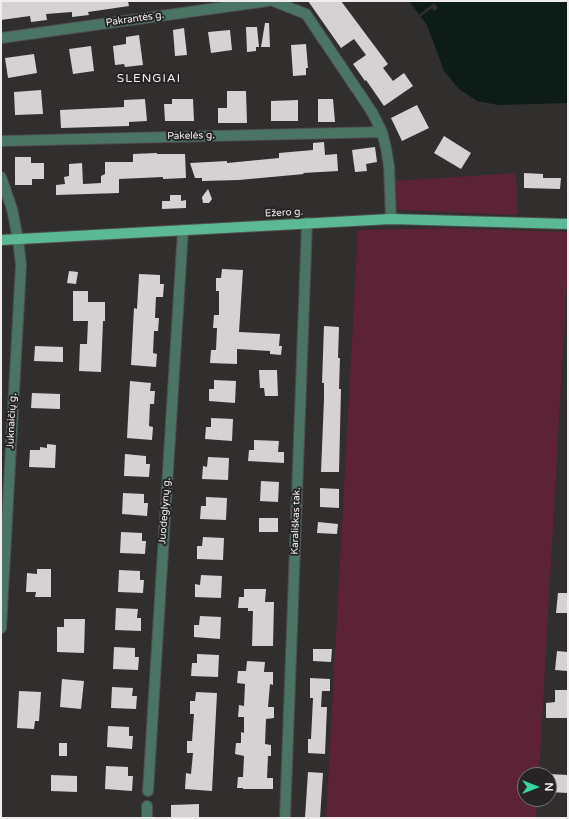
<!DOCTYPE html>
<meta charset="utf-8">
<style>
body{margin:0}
#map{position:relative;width:569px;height:819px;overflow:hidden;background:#312e2e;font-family:"Varela Round",sans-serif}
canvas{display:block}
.frame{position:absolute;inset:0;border:2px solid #eeeced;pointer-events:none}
.north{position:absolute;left:517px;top:767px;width:40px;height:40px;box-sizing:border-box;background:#272425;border:1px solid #777475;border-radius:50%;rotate:90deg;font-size:11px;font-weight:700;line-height:16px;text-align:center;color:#eeeced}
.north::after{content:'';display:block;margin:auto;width:14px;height:18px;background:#3dd4a3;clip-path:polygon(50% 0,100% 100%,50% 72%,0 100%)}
</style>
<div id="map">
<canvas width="569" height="819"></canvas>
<div class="frame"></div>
<div class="north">N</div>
</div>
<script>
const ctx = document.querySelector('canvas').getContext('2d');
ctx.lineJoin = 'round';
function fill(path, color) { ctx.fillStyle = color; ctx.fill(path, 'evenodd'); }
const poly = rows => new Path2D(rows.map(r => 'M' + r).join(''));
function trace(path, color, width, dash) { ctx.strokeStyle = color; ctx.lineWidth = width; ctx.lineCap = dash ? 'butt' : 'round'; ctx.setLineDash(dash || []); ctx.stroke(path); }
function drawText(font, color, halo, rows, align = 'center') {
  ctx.font = font + ' "Varela Round",sans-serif'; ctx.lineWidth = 4; ctx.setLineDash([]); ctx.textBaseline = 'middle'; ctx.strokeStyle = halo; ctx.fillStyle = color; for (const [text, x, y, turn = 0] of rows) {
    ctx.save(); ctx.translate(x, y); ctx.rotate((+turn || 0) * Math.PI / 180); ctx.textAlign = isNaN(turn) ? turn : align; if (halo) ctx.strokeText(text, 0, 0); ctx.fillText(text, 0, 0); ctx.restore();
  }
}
const green = poly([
 [516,173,518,215,397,210,394,181],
 [442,228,568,232,568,261,539,775,525,775,525,799,537,799,536,818,326,818,358,230]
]);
const water = poly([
 [409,1,568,1,568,103,498,105,477,101,459,89,444,71,427,25]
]);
const pier = poly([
 [434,3,438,8,434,11,432,8,420,17,419,15]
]);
const building = poly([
 [1,1,128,1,129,6,88,12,89,15,72,17,72,12,46,14,47,20,31,22,30,16,1,20],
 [308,1,341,1,388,64,383,68,393,81,404,73,413,86,384,106,366,80,365,81,353,64,366,55,354,39,341,48],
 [265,23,269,23,270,47,261,47],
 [246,27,257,27,259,47,256,47,256,51,247,52],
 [184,28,187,55,175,56,173,30],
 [230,30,232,50,211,53,208,32],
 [139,35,143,65,125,67,124,64,115,65,113,46,126,44,126,37],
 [306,44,308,68,306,68,306,75,293,76,291,45],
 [91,46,94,71,73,74,69,49],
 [34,54,37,73,8,78,5,58],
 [41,90,43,114,15,115,14,92],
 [227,91,246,91,247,123,218,123,218,108,227,108],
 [145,99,147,121,129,122,129,126,61,128,60,110,124,107,124,100],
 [172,99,193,99,194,121,165,121,164,104,172,104],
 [318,99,333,99,335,122,318,122],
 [298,100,298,121,271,121,271,101],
 [417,105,429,128,402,141,391,118],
 [444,136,471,153,461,169,434,153],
 [324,142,325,155,337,154,338,171,303,173,304,174,239,180,202,181,202,178,195,178,190,163,227,161,227,163,279,158,279,153,313,150,313,143],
 [375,147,377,162,366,164,367,171,355,172,352,150],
 [157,153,157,154,185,154,186,178,163,179,163,177,119,179,119,193,56,195,56,185,65,184,64,177,69,176,69,164,82,163,83,184,101,183,101,176,105,174,105,162,133,162,133,154],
 [15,157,31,157,31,163,44,163,44,179,32,179,32,185,15,185],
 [524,173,543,174,543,178,561,178,560,189,524,188],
 [208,189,212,199,209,203,203,203,202,197],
 [170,195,181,195,181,201,186,200,186,208,162,209,162,201,170,201],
 [222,269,243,270,239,332,280,334,279,346,282,346,281,355,270,354,270,351,237,349,237,364,210,363,211,350,216,350,217,328,213,328,214,315,219,315,219,291,216,291,216,278,221,278],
 [69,271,78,272,76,284,67,283],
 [139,274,160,275,160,284,164,284,163,297,156,297,155,318,159,318,158,331,154,331,153,353,157,354,156,367,131,365,134,308,137,309],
 [73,291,88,291,88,302,105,302,105,321,103,321,101,372,79,371,80,344,87,344,88,321,73,321],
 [324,326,339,327,338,358,340,358,339,389,341,389,339,472,321,472,324,399,324,383,322,383],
 [35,346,63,347,63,362,34,361],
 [259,370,277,370,278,396,265,396,264,388,260,388],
 [214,380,236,381,235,403,209,401,209,389,214,389],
 [130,381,151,383,150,391,155,391,154,404,150,404,149,426,153,427,152,440,127,438],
 [32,393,60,394,60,409,31,408],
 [211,418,233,419,232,441,205,439,206,427,211,427],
 [254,440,279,441,278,452,284,452,284,463,248,461,249,450,254,450],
 [47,444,56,445,55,468,29,467,30,450,40,450,40,447,47,448],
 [125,454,146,456,146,464,150,464,149,477,124,476],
 [208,457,229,458,228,480,202,479,203,466,207,467],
 [261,481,279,482,278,502,260,501],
 [320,488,339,489,339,508,320,507],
 [123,493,144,494,144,503,148,503,147,516,122,514],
 [206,497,227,498,226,520,200,519,201,506,206,506],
 [259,518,278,518,278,532,259,532],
 [318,522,338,524,337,534,317,533],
 [121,532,142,533,142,541,146,541,145,554,120,553],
 [203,537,224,538,223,560,197,559,197,546,202,546],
 [37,569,51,569,51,597,35,597,36,592,26,592,27,573,37,574],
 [119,570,140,571,140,580,144,580,143,593,118,592],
 [201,575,222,576,221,598,195,597,195,584,200,585],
 [244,589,266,589,265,602,274,602,273,646,252,646,253,611,248,611,248,608,238,608,239,597,244,597],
 [558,593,568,593,568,613,556,613],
 [116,608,138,609,137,618,141,618,141,631,115,630],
 [200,616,221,617,220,639,194,637,194,625,199,625],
 [64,619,85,619,84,653,57,652,57,627,64,627],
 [114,647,135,648,135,657,139,657,138,670,113,669],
 [313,649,332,649,331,662,313,661],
 [557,651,568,652,568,671,555,670],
 [197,654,219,655,218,677,191,676,192,663,197,663],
 [247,661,265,662,264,672,273,672,273,685,270,684,268,707,274,707,274,718,266,719,265,744,271,745,271,756,268,756,267,778,273,778,273,789,243,789,243,788,237,788,238,777,243,777,244,756,235,754,236,743,241,743,241,732,244,733,244,717,238,717,239,705,244,706,245,684,237,683,238,671,246,671],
 [310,678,330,679,330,691,322,691,321,707,327,707,325,754,308,753,308,739,311,739,313,698,310,698],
 [62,679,84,681,81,709,60,707],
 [112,687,133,688,132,696,137,696,136,709,111,708],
 [555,690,568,690,568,718,546,718,546,703,555,702],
 [19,691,41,692,39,721,35,721,34,729,17,728],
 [196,692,217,693,212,791,185,789,186,773,191,774,193,753,187,753,187,741,192,741,194,714,190,714,190,701,195,701],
 [108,726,129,727,129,736,133,736,132,749,107,747],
 [59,743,67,743,67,756,59,756],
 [106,766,128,767,128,776,133,776,132,791,105,789],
 [308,772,323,773,320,818,305,818],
 [549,774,568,775,568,793,549,792],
 [51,775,77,776,77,792,51,791],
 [199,804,199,818,171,818,171,805]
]);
const minor = poly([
 [273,1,306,14,372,112,382,132,386,148,389,166,391,219],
 [1,38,268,1],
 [1,141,382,132],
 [1,177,12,209,18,239,21,265,1,628],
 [148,791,183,230],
 [147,818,147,806],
 [285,818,307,223]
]);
const major = poly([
 [1,240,391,219,568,224]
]);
const streetNames = [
 ["Pakrantės g.",135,19,-8],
 ["Pakelės g.",191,136,-1],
 ["Ežero g.",284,213,-3],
 ["Juknaičių g.",12,421,-87],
 ["Juodeglynų g.",165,511,-86],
 ["Karališkas tak.",296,521,-88]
];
const quarterNames = [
 ["SLENGIAI",149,79]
];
fill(green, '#5b2335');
fill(water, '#0d1c16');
fill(pier, '#312e2e');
fill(building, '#d6d2d3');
trace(minor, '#4f4c4d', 12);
trace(major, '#4f4c4d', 12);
trace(minor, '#4a7463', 10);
trace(major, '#5cb996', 10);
drawText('10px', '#eeeced', '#272425', streetNames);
ctx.letterSpacing = '1px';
drawText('12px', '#eeeced', '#272425', quarterNames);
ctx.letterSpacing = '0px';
</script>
